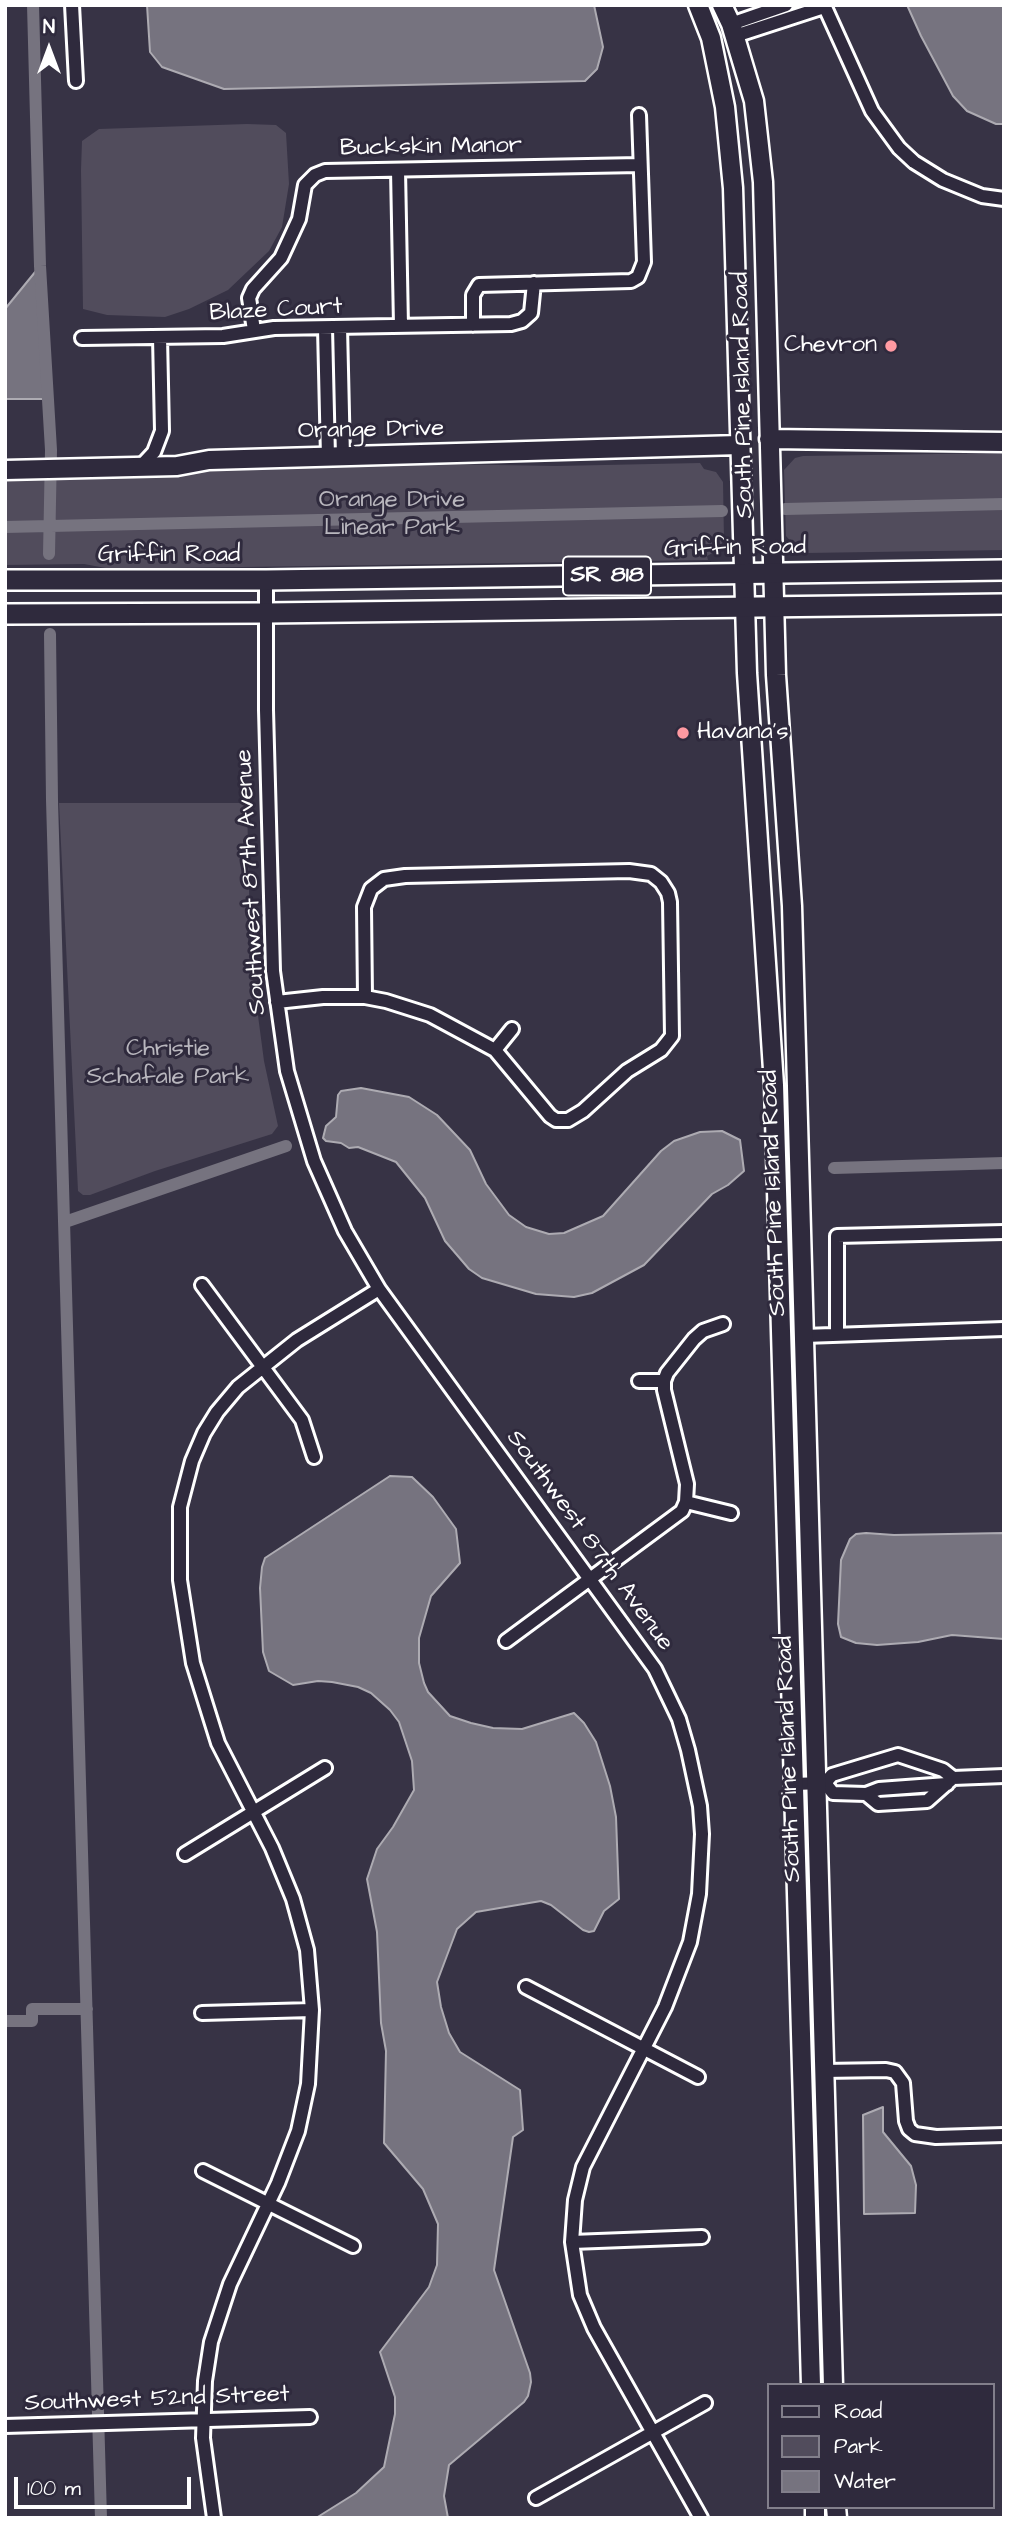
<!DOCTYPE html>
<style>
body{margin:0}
#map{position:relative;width:1009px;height:2523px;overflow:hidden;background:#373345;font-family:"Architects Daughter",sans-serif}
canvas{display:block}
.frame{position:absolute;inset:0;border:7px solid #fff;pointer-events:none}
.legend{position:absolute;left:767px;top:2383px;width:228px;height:126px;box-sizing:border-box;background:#2f2a3d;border:2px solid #827f8b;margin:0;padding:9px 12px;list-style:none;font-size:21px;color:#fff}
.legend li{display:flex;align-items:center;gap:14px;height:35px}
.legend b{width:35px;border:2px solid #827f8b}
.north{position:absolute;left:14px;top:14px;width:70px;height:70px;-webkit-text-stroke:5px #2f2a3d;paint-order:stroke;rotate:0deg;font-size:19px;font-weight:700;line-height:28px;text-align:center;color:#fff}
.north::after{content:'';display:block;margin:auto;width:24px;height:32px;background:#fff;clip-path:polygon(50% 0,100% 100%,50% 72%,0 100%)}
.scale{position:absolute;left:14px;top:2477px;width:177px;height:32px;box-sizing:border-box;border:4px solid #fff;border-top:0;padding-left:9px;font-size:21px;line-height:24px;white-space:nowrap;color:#fff;-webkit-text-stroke:5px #2f2a3d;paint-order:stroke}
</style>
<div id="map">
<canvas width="1009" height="2523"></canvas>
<div class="frame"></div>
<ul class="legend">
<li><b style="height:9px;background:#2f2a3d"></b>Road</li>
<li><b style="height:19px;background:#514c5c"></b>Park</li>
<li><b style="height:19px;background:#76737f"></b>Water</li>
</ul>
<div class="north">N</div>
<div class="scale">100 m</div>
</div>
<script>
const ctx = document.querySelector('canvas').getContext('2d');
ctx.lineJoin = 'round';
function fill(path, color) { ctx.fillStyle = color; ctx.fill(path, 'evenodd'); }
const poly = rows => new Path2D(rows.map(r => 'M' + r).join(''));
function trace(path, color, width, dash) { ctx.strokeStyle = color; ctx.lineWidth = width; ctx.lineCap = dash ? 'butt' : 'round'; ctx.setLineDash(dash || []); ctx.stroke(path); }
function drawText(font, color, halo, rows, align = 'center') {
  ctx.font = font + ' "Architects Daughter",sans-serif'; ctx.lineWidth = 6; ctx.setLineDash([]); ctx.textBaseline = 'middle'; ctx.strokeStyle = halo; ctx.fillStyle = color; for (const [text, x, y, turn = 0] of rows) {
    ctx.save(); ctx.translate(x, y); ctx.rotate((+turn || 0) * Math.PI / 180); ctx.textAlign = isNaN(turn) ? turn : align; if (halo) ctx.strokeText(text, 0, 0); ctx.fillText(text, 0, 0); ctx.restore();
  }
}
const green = poly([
 [247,124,276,125,286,133,289,184,282,227,269,251,228,290,189,309,165,317,107,315,83,309,81,170,82,141,99,129],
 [1004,453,1004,550,806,553,806,548,794,545,786,536,784,470,795,458,803,456],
 [700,463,704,469,716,472,723,482,724,540,718,550,707,556,708,560,111,569,84,564,5,565,5,474,439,464,556,466],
 [59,803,247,803,250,931,248,940,264,1061,278,1126,272,1134,155,1171,90,1195,83,1195,78,1191]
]);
const water = poly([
 [147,5,594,5,603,47,597,69,585,81,224,89,162,67,150,52,147,5],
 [907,5,1004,5,1004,124,996,124,967,111,953,96,921,36,907,5],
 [40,266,48,399,5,399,5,309,40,266],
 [361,1088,409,1097,437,1115,470,1150,486,1184,509,1215,526,1227,549,1234,564,1233,603,1216,661,1151,674,1141,700,1132,722,1131,740,1140,744,1171,728,1185,712,1194,644,1265,592,1293,574,1297,536,1294,482,1278,469,1269,445,1241,425,1198,396,1162,358,1147,349,1148,341,1143,326,1141,323,1138,326,1126,336,1117,338,1095,341,1091,361,1088],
 [390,1476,412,1477,433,1497,456,1529,460,1563,431,1596,419,1638,419,1663,424,1683,428,1692,450,1716,471,1723,493,1728,522,1729,574,1713,584,1723,596,1742,610,1786,616,1817,619,1899,604,1911,594,1931,589,1932,583,1930,551,1905,541,1901,476,1912,457,1929,437,1982,441,2007,449,2033,460,2052,520,2090,523,2130,513,2137,494,2270,530,2373,531,2382,528,2396,524,2402,449,2465,444,2496,448,2518,316,2518,356,2493,384,2467,395,2414,395,2397,380,2352,429,2287,437,2265,438,2224,423,2189,384,2143,386,2051,381,2023,377,1932,367,1879,377,1849,393,1827,414,1790,412,1761,399,1722,390,1710,371,1693,358,1687,332,1682,318,1681,293,1685,269,1671,263,1652,260,1588,262,1567,265,1558,390,1476],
 [866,1533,894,1535,1004,1533,1004,1639,952,1635,918,1642,877,1645,856,1643,841,1637,838,1624,841,1560,850,1539,856,1534,866,1533],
 [883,2107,883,2132,911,2166,916,2185,915,2213,864,2214,863,2115,883,2107]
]);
const canal = poly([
 [33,5,40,266,51,450,49,554],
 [785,509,1004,504],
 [5,527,722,511],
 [50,634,52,800,101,2518],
 [834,1168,1004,1163],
 [65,1222,286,1146],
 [5,2021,32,2021,32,2009,87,2009]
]);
const street = poly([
 [72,5,76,81],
 [824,5,872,111,899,148,914,162,943,180,982,196,1004,199],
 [731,24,786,5],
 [735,36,824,7],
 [398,170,401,326],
 [473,325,473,295,479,285,631,281,638,277,644,262,639,115],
 [340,327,343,457],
 [325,328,328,457],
 [254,330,249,298,253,289,281,258,299,219,305,185,315,175,325,171,640,165],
 [82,338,223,336,274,328,511,324,522,321,531,313,534,283],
 [141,466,154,452,162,431,160,337],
 [266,580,266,710,273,971,287,1071,314,1161,345,1231,379,1289,655,1669,679,1719,688,1750,700,1806,702,1834,699,1894,690,1942,665,2007,583,2167,575,2200,572,2242,580,2295,594,2328,701,2518],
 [277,1002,323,997,365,997,386,1001,430,1015,495,1050,550,1116,556,1120,568,1120,583,1111,627,1071,661,1050,672,1036,670,902,668,893,661,882,651,874,629,871,405,876,384,879,371,889,364,907,365,997],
 [495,1050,512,1029],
 [202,1285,302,1420,314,1457],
 [837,1334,837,1236,1004,1232],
 [804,1336,1004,1329],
 [639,1381,664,1381],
 [686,1502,731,1513],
 [506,1641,682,1511,686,1502,687,1484,664,1390,664,1381,667,1373,694,1339,703,1331,723,1324],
 [825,1783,833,1793,866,1794,878,1804,927,1801,953,1778],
 [793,1784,825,1783,832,1775,898,1755,943,1770,953,1778,1004,1776],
 [866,1794,879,1789,947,1784],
 [185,1854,325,1768],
 [526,1987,698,2077],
 [202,2013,312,2010],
 [823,2071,886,2070,895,2072,903,2083,906,2121,909,2129,915,2134,936,2137,1004,2135],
 [203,2171,353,2246],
 [572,2242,702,2237],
 [5,2426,310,2417],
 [536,2498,705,2403],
 [214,2518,203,2438,205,2381,211,2342,230,2284,278,2183,298,2131,308,2084,312,2010,307,1950,293,1899,272,1848,218,1743,193,1663,180,1580,180,1507,192,1461,204,1433,217,1412,238,1387,297,1340,379,1289]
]);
const secondary = poly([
 [698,5,711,38,725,107,733,188,747,673,774,1085,811,2385],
 [722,5,731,24,754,101,763,182,776,675,792,906,833,2385],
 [769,439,1004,442],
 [5,470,177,466,209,460,739,445],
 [815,2507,815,2518],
 [836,2507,837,2518]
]);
const primary = poly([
 [5,580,266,580,1004,570],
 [5,614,267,613,1004,604]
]);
const markers = [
 [891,346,7,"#ff9aa2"],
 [683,733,7,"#ff9aa2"]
];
const shields = [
 [607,576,88]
];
const shieldNames = [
 ["SR 818",607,576]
];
const streetNames = [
 ["Buckskin Manor",431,148,-1],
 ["Blaze Court",276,311,-3],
 ["South Pine Island Road",744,395,-91],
 ["Orange Drive",371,431,-1],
 ["Griffin Road",735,549,-1],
 ["Griffin Road",169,556],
 ["Southwest 87th Avenue",252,882,-93],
 ["South Pine Island Road",775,1193,-92],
 ["Southwest 87th Avenue",589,1541,54],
 ["South Pine Island Road",790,1759,-92],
 ["Southwest 52nd Street",157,2400,-2]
];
const poiNames = [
 ["Chevron",877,346],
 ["Havana's",697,733,"left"]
];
const parkNames = [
 ["Orange Drive",392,501],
 ["Linear Park",392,529],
 ["Christie",168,1050],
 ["Schafale Park",168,1078]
];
fill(green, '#514c5c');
fill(water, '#76737f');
trace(water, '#adabb2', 2);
trace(canal, '#76737f', 12);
trace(street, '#fff', 18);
trace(secondary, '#fff', 23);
trace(primary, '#fff', 24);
trace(street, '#2f2a3d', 12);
trace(secondary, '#2f2a3d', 18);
trace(primary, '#2f2a3d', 19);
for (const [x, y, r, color] of markers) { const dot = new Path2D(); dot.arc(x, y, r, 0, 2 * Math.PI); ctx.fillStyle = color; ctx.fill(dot); trace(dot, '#2f2a3d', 2.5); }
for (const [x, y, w] of shields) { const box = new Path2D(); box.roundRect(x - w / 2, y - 19.5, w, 39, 5); ctx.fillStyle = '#2f2a3d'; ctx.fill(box); trace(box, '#fff', 2); }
drawText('bold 23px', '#fff', null, shieldNames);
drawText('24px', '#fff', '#2f2a3d', streetNames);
drawText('24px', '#fff', '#2f2a3d', poiNames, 'right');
drawText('24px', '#b9b7be', '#2f2a3d', parkNames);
</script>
